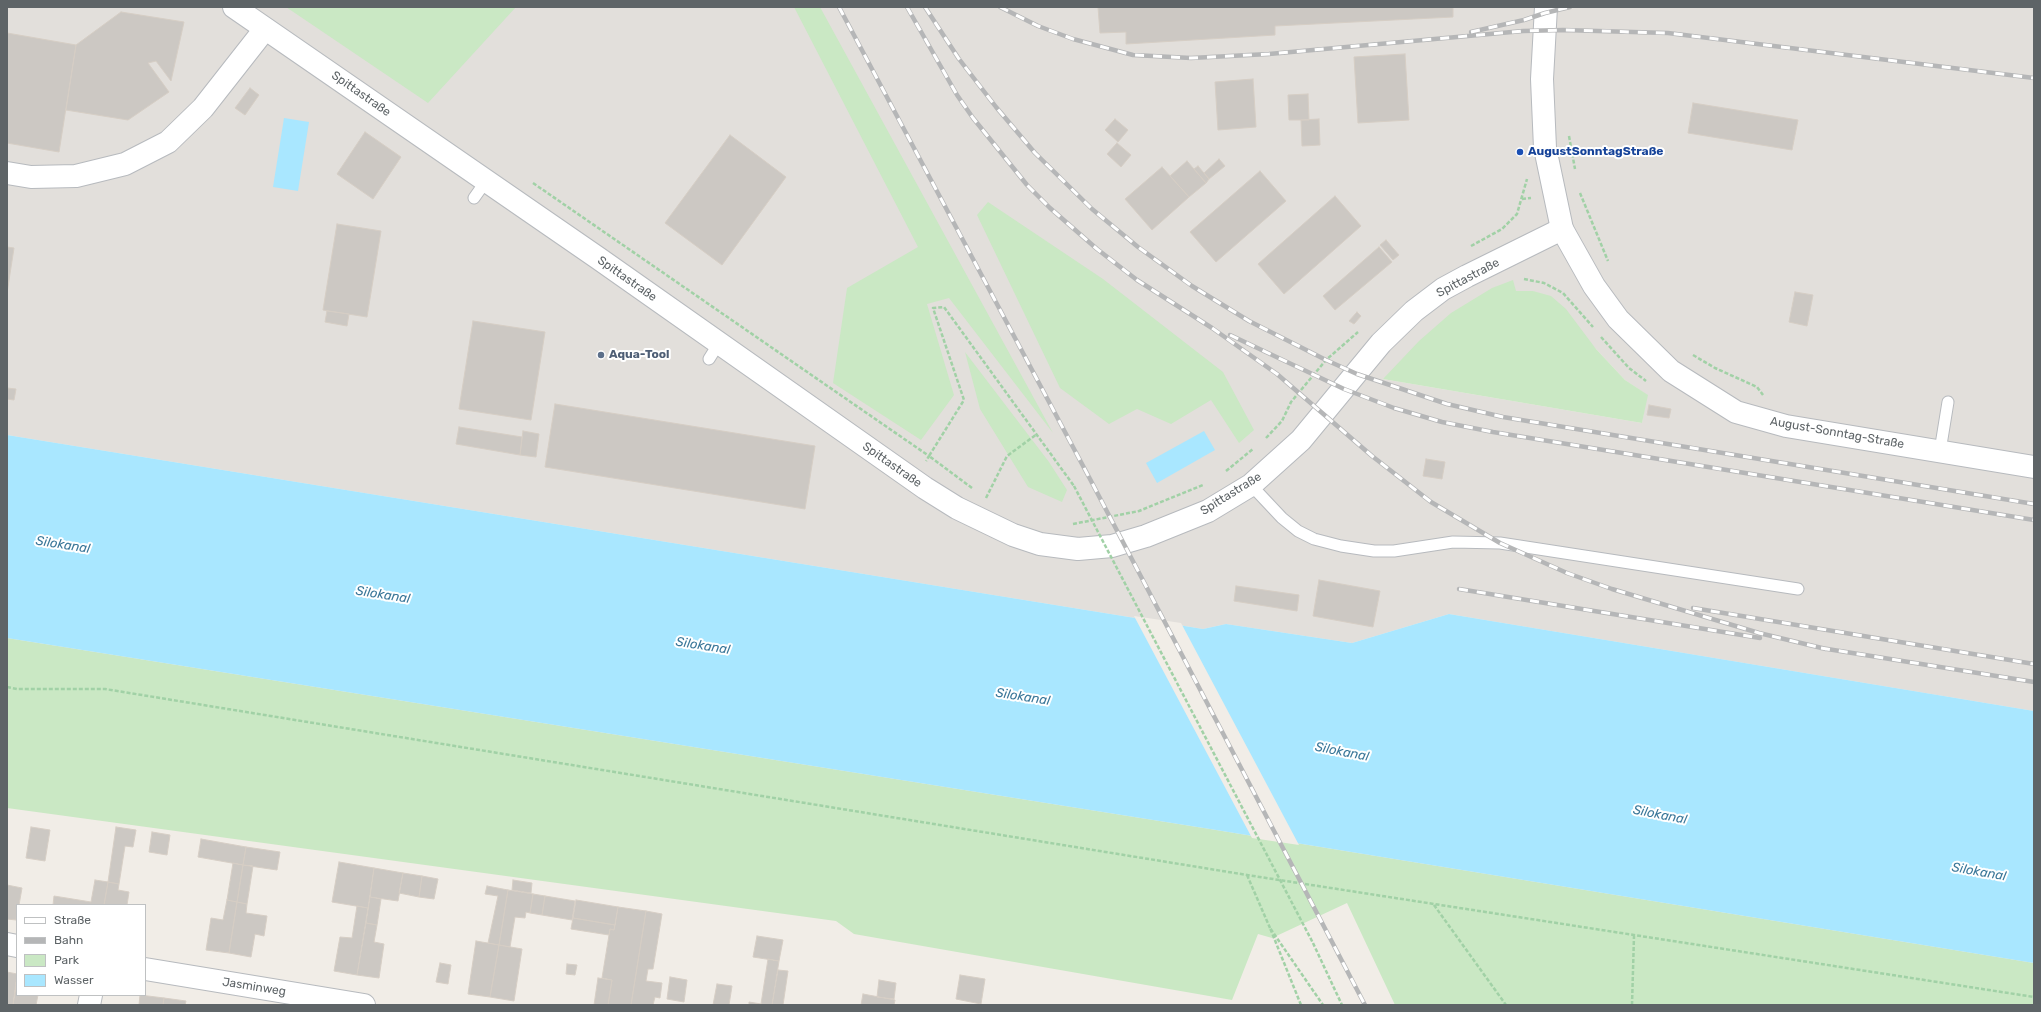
<!DOCTYPE html>
<meta charset="utf-8">
<style>
body{margin:0}
#map{position:relative;width:2041px;height:1012px;overflow:hidden;background:#f1ede7;font-family:Rubik,sans-serif}
canvas{display:block}
.frame{position:absolute;inset:0;border:8px solid #5e6467;pointer-events:none}
.legend{position:absolute;left:16px;top:904px;width:130px;height:92px;box-sizing:border-box;background:#fff;border:1px solid #bfc1c2;margin:0;padding:5px 7px;list-style:none;font-size:12px;color:#5e6467}
.legend li{display:flex;align-items:center;gap:8px;height:20px}
.legend b{width:20px;border:1px solid #bfc1c2}
</style>
<div id="map">
<canvas width="2041" height="1012"></canvas>
<div class="frame"></div>
<ul class="legend">
<li><b style="height:5px;background:#fff"></b>Straße</li>
<li><b style="height:5px;background:#b5b6b7"></b>Bahn</li>
<li><b style="height:11px;background:#cae8c4"></b>Park</li>
<li><b style="height:11px;background:#a9e7ff"></b>Wasser</li>
</ul>
</div>
<script>
const ctx = document.querySelector('canvas').getContext('2d');
ctx.lineJoin = 'round';
function fill(path, color) { ctx.fillStyle = color; ctx.fill(path, 'evenodd'); }
const poly = rows => new Path2D(rows.map(r => 'M' + r).join(''));
function trace(path, color, width, dash) { ctx.strokeStyle = color; ctx.lineWidth = width; ctx.lineCap = dash ? 'butt' : 'round'; ctx.setLineDash(dash || []); ctx.stroke(path); }
function drawText(font, color, halo, rows, align = 'center') {
  ctx.font = font + ' Rubik,sans-serif'; ctx.lineWidth = 4; ctx.setLineDash([]); ctx.textBaseline = 'middle'; ctx.strokeStyle = halo; ctx.fillStyle = color; for (const [text, x, y, turn = 0] of rows) {
    ctx.save(); ctx.translate(x, y); ctx.rotate((+turn || 0) * Math.PI / 180); ctx.textAlign = isNaN(turn) ? turn : align; if (halo) ctx.strokeText(text, 0, 0); ctx.fillText(text, 0, 0); ctx.restore();
  }
}
const industrial = poly([
 [7,7,2034,7,2034,711,1449,614,1352,643,1226,624,1203,629,7,435],
 [1516,291,1533,291,1596,349,1625,380,1647,395,1642,423,1383,379]
]);
const green = poly([
 [286,7,516,7,428,103],
 [794,7,820,7,1053,433,949,298,927,304,954,395,921,440,833,383,847,288,918,247],
 [988,202,1103,279,1223,372,1254,430,1239,443,1211,400,1171,424,1137,409,1109,424,1060,388,977,215],
 [1513,280,1516,291,1533,291,1551,296,1566,309,1596,349,1625,380,1648,395,1642,423,1383,379,1419,341,1451,313,1492,288],
 [965,352,1049,462,1067,490,1062,502,1028,487,980,409],
 [7,638,1210,829,2034,963,2034,1005,1395,1005,1347,903,1272,938,1258,934,1232,1000,854,934,836,921,7,808]
]);
const water = poly([
 [284,118,309,122,298,191,273,187],
 [1204,431,1215,450,1157,483,1146,463],
 [7,435,1203,629,1226,624,1352,643,1449,614,2034,711,2034,963,1210,829,7,638]
]);
const pier = poly([
 [1134,616,1181,623,1299,845,1252,838]
]);
const building = poly([
 [1098,7,1453,7,1453,17,1275,26,1275,35,1126,44,1126,32,1100,33,1098,7],
 [121,12,184,22,171,81,156,61,148,63,169,92,128,120,66,110,76,45,121,12],
 [7,33,76,45,59,152,7,143,7,33],
 [1405,54,1409,120,1358,123,1354,57,1405,54],
 [1253,79,1256,127,1218,130,1215,82,1253,79],
 [250,88,259,95,245,115,235,108,250,88],
 [1308,94,1309,120,1289,120,1288,95,1308,94],
 [1693,103,1798,120,1792,150,1688,133,1693,103],
 [1115,119,1128,130,1118,142,1105,130,1115,119],
 [1319,119,1320,145,1302,146,1301,120,1319,119],
 [365,132,401,157,373,199,337,174,365,132],
 [730,135,786,177,722,265,665,223,730,135],
 [1117,143,1131,155,1121,167,1107,154,1117,143],
 [1219,159,1225,166,1209,179,1204,173,1219,159],
 [1187,161,1206,183,1189,197,1170,176,1187,161],
 [1198,166,1209,179,1206,183,1194,169,1198,166],
 [1162,167,1189,197,1152,230,1125,199,1162,167],
 [1260,171,1286,201,1216,262,1190,232,1260,171],
 [1335,196,1361,226,1284,294,1258,264,1335,196],
 [337,224,381,231,367,317,323,310,337,224],
 [1386,240,1399,255,1393,260,1380,245,1386,240],
 [7,247,14,248,7,293,7,247],
 [1379,247,1392,262,1335,310,1323,296,1379,247],
 [1795,292,1813,295,1807,326,1789,322,1795,292],
 [327,311,349,314,347,326,325,322,327,311],
 [1357,312,1361,316,1354,324,1349,321,1357,312],
 [473,321,545,332,531,420,459,409,473,321],
 [7,388,16,389,14,400,7,399,7,388],
 [555,404,815,446,805,509,545,467,555,404],
 [1649,405,1671,409,1669,418,1647,415,1649,405],
 [459,427,522,437,520,455,456,444,459,427],
 [523,431,539,434,536,457,520,455,523,431],
 [1426,459,1445,462,1442,479,1423,476,1426,459],
 [1319,580,1380,591,1373,627,1313,616,1319,580],
 [1236,586,1299,595,1297,611,1234,601,1236,586],
 [31,827,50,830,45,861,26,858,31,827],
 [116,827,136,830,133,847,125,846,119,884,108,882,116,827],
 [152,832,170,835,167,855,149,852,152,832],
 [201,839,246,847,243,865,198,857,201,839],
 [246,847,280,852,277,870,243,865,246,847],
 [339,862,374,868,368,908,332,902,339,862],
 [233,863,243,865,237,902,227,900,233,863],
 [243,865,253,866,247,904,237,902,243,865],
 [374,868,403,873,398,901,370,897,374,868],
 [403,873,422,876,419,897,399,893,403,873],
 [422,876,438,879,434,899,419,897,422,876],
 [95,880,108,882,104,905,53,905,54,896,91,902,95,880],
 [513,880,532,883,531,893,512,890,513,880],
 [108,882,119,884,118,890,129,892,127,905,104,905,108,882],
 [7,885,22,888,19,905,17,905,16,920,7,919,7,885],
 [487,886,508,890,499,945,488,943,498,896,485,894,487,886],
 [508,890,533,894,530,913,526,912,525,918,515,917,510,947,499,945,508,890],
 [533,894,545,896,542,915,530,913,533,894],
 [545,896,575,901,572,920,542,915,545,896],
 [370,897,381,899,377,925,366,923,370,897],
 [227,900,237,902,229,953,206,950,211,918,223,920,227,900],
 [576,900,618,907,615,925,573,918,576,900],
 [237,902,247,904,246,913,267,916,264,936,255,934,251,957,229,953,237,902],
 [357,906,368,908,357,975,334,971,340,937,352,938,357,906],
 [618,907,646,911,631,1005,608,1005,612,980,602,978,610,929,614,930,618,907],
 [646,911,662,914,653,969,648,969,646,981,662,983,660,998,655,997,653,1005,631,1005,646,911],
 [573,918,615,925,614,930,610,929,609,935,571,929,573,918],
 [366,923,377,925,374,942,384,944,379,978,357,975,366,923],
 [757,936,783,940,779,961,753,957,757,936],
 [476,941,499,945,490,997,468,994,476,941],
 [499,945,522,949,514,1001,490,997,499,945],
 [768,959,779,961,772,1005,749,1005,749,1002,761,1004,768,959],
 [440,963,451,965,448,984,436,982,440,963],
 [567,964,577,965,575,975,566,974,567,964],
 [778,970,788,971,783,1005,772,1005,778,970],
 [7,972,17,974,13,1005,7,1005,7,972],
 [960,975,985,979,981,1004,956,999,960,975],
 [670,977,687,980,684,1002,667,999,670,977],
 [598,978,612,980,608,1005,594,1005,598,978],
 [17,980,17,995,38,995,36,1005,13,1005,17,980],
 [879,980,896,983,894,999,877,997,879,980],
 [717,984,732,986,729,1005,713,1005,717,984],
 [863,994,895,1000,894,1005,861,1005,863,994],
 [140,995,164,998,163,1005,139,1005,140,995],
 [164,998,186,1001,185,1005,163,1005,164,998]
]);
const path = poly([
 [1569,136,1575,169],
 [533,183,929,456,926,461],
 [1580,193,1608,261],
 [1522,199,1531,198],
 [1471,246,1502,229,1517,214,1527,179],
 [1524,279,1544,283,1563,293,1593,327],
 [1601,337,1629,368,1646,381],
 [1693,355,1715,368,1757,387,1763,395],
 [1266,438,1282,421,1291,402,1326,360,1358,332],
 [1226,471,1253,449],
 [972,488,929,456,964,400,933,308,944,307,1074,486],
 [986,498,1007,456,1037,434],
 [1073,524,1139,511,1203,485],
 [7,687,17,689,105,689,1247,875,2034,997],
 [1247,875,1270,928],
 [1434,905,1506,1005],
 [1313,943,1342,1005],
 [1301,1005,1270,928,1323,1005],
 [1632,1005,1634,936]
]);
const service = poly([
 [474,198,486,181],
 [709,359,719,343],
 [1940,451,1948,402],
 [1251,485,1282,518,1298,531,1314,539,1341,546,1374,551,1394,551,1453,542,1500,543,1798,589]
]);
const minor = poly([
 [1546,7,1542,79,1545,148,1562,229],
 [7,173,31,177,76,176,125,164,168,142,203,108,265,29],
 [7,944,17,946],
 [145,969,364,1005],
 [89,1005,91,995]
]);
const tertiary = poly([
 [234,7,598,258,925,488,957,508,1013,535,1040,544,1078,549,1112,546,1146,536,1208,511,1251,485,1301,440,1381,343,1414,311,1443,289,1467,276,1562,229,1594,286,1618,319,1671,371,1736,412,1786,426,2034,467]
]);
const rail = poly([
 [839,7,1090,479,1365,1005],
 [907,7,957,95,973,118,1027,185,1050,208,1097,249,1137,280,1212,328,1277,374,1372,456,1431,502,1500,543,1567,573,1612,589,1759,633,1826,649],
 [925,7,959,59,996,107,1035,153,1092,209,1138,247,1192,286,1249,321,1326,360,1357,374,1447,404,1503,417,2034,504],
 [1000,7,1038,26,1073,39,1133,55,1191,58,1269,54,1523,31,1563,30,1668,33,2034,78],
 [1471,32,1524,20,1545,13,1570,7],
 [1230,335,1344,389,1394,408,1442,422,1493,432,2034,520],
 [1459,589,1760,638],
 [1693,608,2034,664],
 [1821,648,2034,682]
]);
const pathBridge = poly([
 [1074,486,1313,943]
]);
const markers = [
 [1520,152,4,"#1a4fb4"],
 [601,355,4,"#5c6f8a"]
];
const streetNames = [
 ["Spittastraße",361,94,35],
 ["Spittastraße",1468,278,-28],
 ["Spittastraße",627,279,35],
 ["August-Sonntag-Straße",1837,433,10],
 ["Spittastraße",892,465,35],
 ["Spittastraße",1231,494,-32],
 ["Jasminweg",254,987,9]
];
const transitNames = [
 ["AugustSonntagStraße",1528,152]
];
const serviceNames = [
 ["Aqua-Tool",609,355]
];
const waterNames = [
 ["Silokanal",63,545,9],
 ["Silokanal",383,595,9],
 ["Silokanal",703,646,9],
 ["Silokanal",1023,697,9],
 ["Silokanal",1342,752,11],
 ["Silokanal",1660,815,11],
 ["Silokanal",1979,872,10]
];
fill(industrial, '#e2dfdb');
fill(green, '#cae8c4');
fill(water, '#a9e7ff');
fill(pier, '#f1ede7');
fill(building, '#ccc8c3');
trace(building, '#d6cec5', 1);
trace(service, '#b7babe', 13);
trace(minor, '#b7babe', 24);
trace(tertiary, '#b7babe', 24);
trace(path, '#a1d1a6', 2.5, [4, 2]);
trace(service, '#fff', 11);
trace(minor, '#fff', 22);
trace(tertiary, '#fff', 22);
trace(rail, '#b5b6b7', 4.5);
trace(rail, '#fff', 3, [9]);
trace(pathBridge, '#a1d1a6', 2.5, [4, 2]);
for (const [x, y, r, color] of markers) { const dot = new Path2D(); dot.arc(x, y, r, 0, 2 * Math.PI); ctx.fillStyle = color; ctx.fill(dot); trace(dot, '#fff', 1.5); }
drawText('12px', '#5e6467', '#fff', streetNames);
drawText('bold 12px', '#164399', '#fff', transitNames, 'left');
drawText('bold 12px', '#4e5e75', '#fff', serviceNames, 'left');
drawText('italic 13px', '#3a7799', '#fff', waterNames);
</script>
